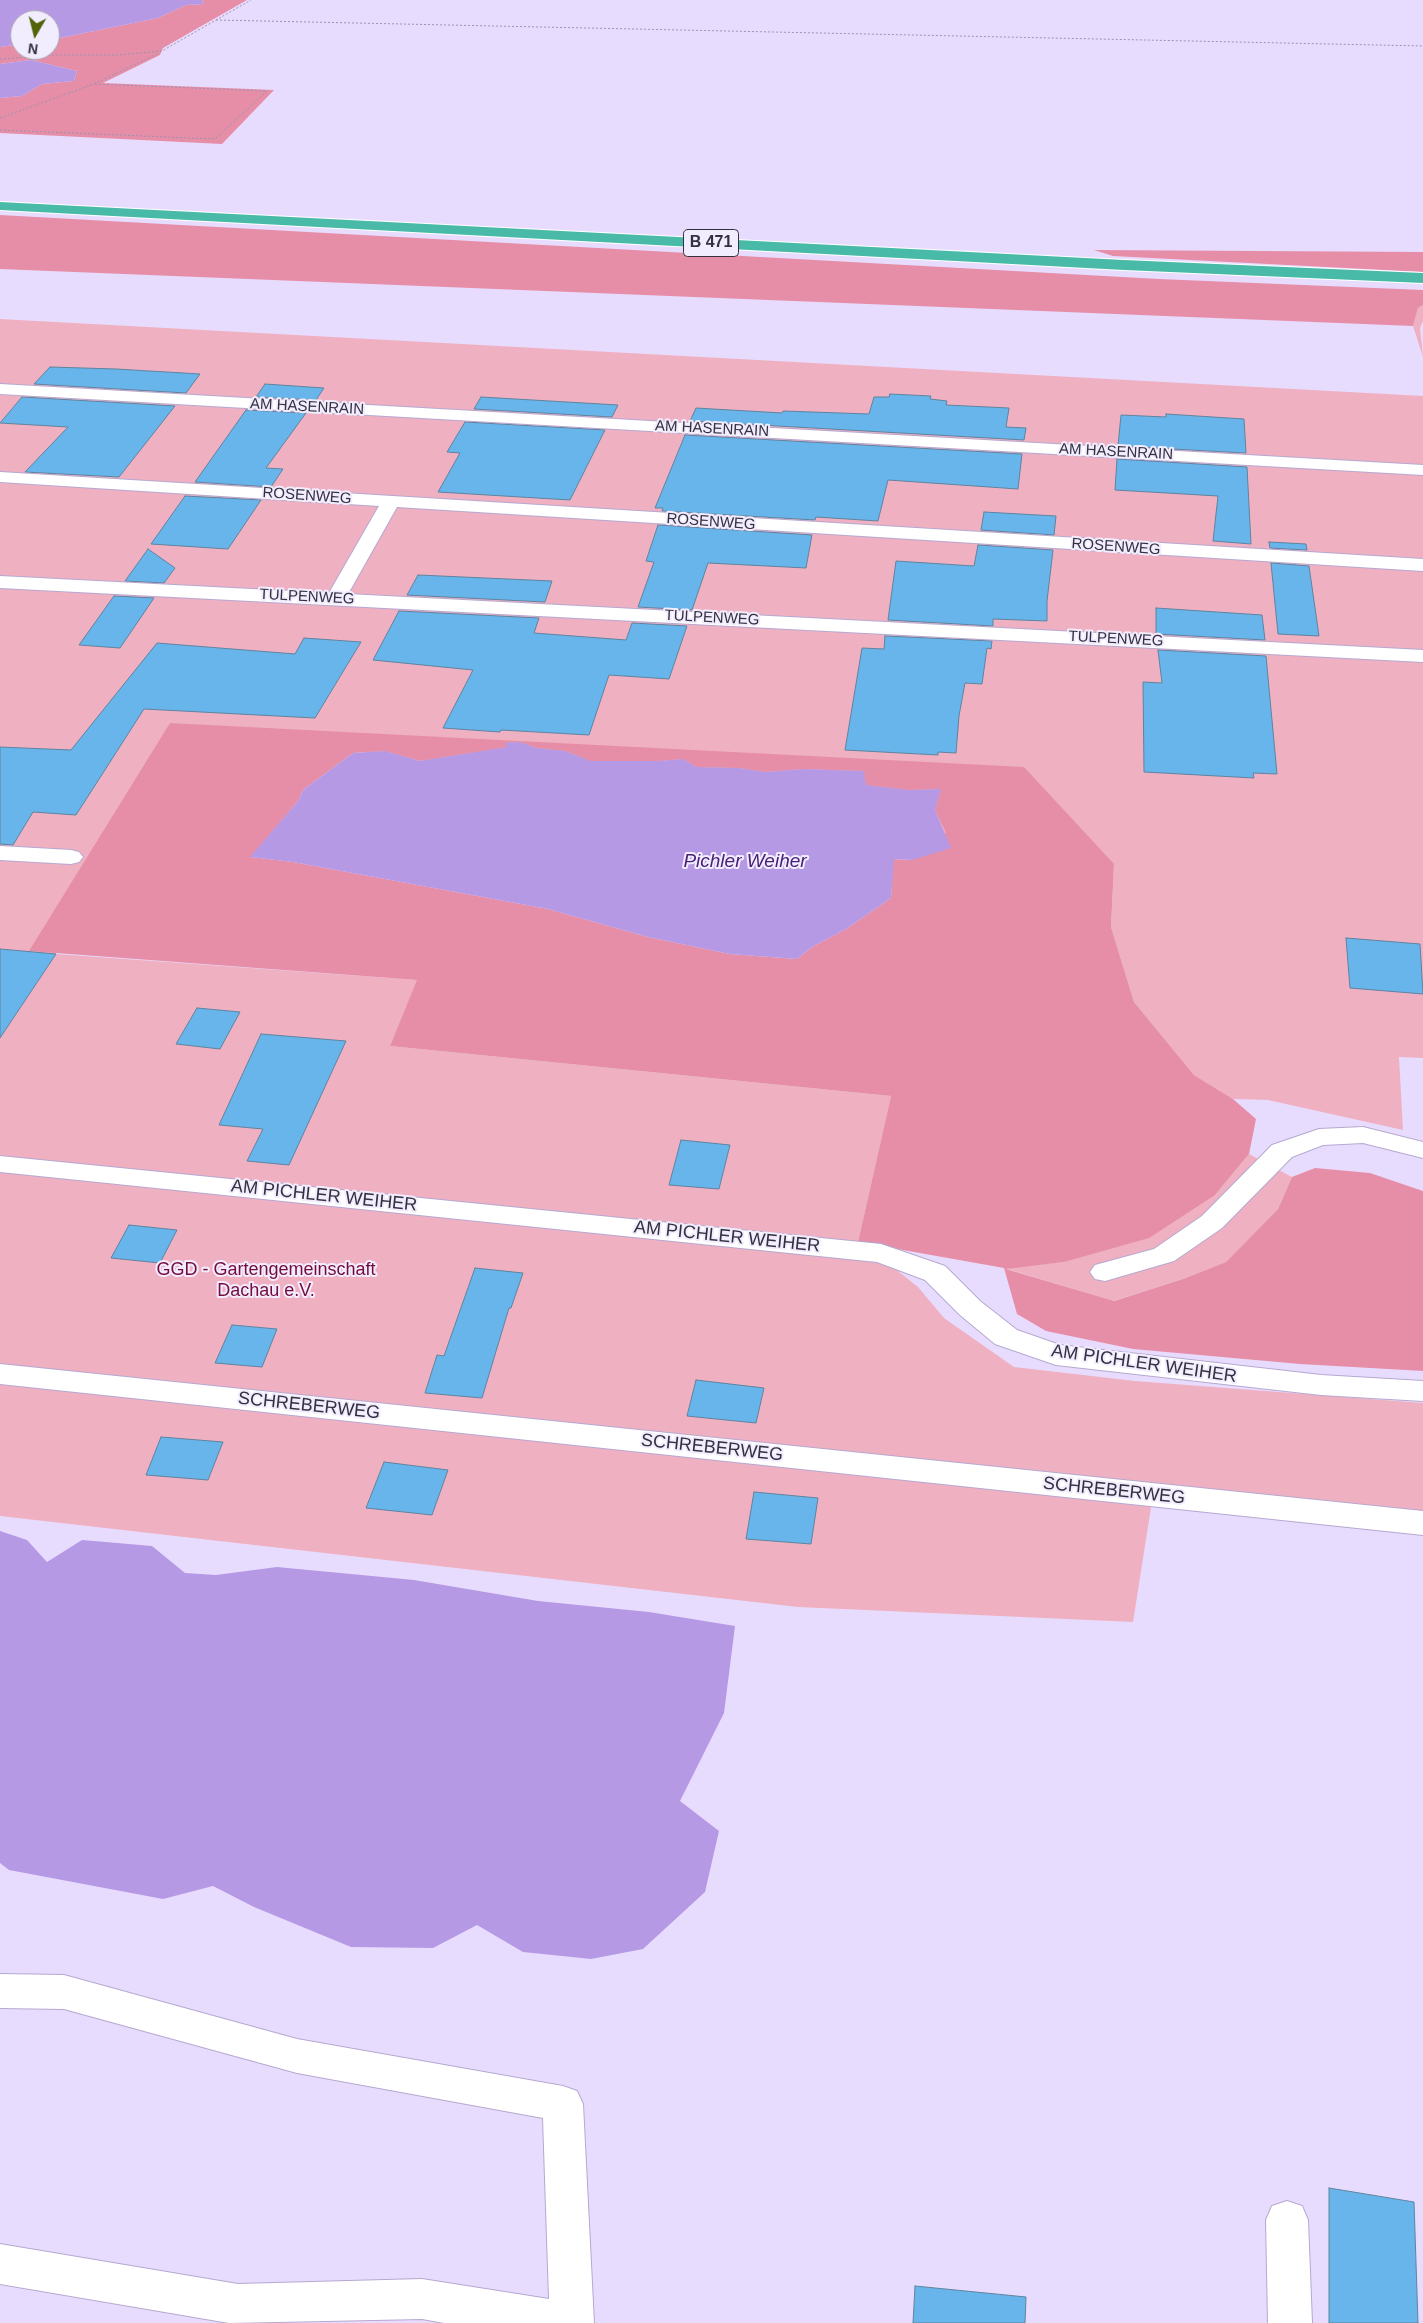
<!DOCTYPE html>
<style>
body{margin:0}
#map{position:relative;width:1423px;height:2323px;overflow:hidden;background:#e8dcfe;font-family:Helvetica,sans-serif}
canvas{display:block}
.north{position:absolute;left:10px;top:10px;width:50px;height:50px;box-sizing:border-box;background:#f2edfe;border:1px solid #a6a1b2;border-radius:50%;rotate:188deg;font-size:14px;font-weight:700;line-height:20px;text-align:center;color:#353040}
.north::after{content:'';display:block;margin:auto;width:18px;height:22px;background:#52630a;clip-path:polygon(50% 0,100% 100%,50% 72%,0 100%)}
</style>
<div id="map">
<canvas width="1423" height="2323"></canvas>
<div class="north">N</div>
</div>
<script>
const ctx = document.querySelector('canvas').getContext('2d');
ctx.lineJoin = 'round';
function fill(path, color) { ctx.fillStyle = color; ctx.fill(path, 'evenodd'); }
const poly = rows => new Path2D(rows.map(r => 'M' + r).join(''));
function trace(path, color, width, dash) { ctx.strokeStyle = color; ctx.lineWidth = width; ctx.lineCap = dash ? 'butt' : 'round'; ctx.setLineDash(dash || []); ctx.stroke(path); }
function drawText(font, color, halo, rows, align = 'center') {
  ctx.font = font + ' Helvetica,sans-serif'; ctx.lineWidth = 4; ctx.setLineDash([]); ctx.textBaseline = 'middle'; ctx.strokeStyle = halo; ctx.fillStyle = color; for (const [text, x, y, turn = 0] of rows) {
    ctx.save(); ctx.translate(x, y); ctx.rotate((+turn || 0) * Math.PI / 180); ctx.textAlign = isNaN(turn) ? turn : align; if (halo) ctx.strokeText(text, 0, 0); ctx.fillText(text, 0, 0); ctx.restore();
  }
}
const green = poly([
 [1423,305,1423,321,1420,328,1423,357,1413,326,1418,308],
 [0,319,1423,396,1423,1058,1399,1057,1403,1130,1268,1100,1233,1099,1194,1075,1134,1002,1111,927,1114,864,170,723,56,954,418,980,390,1046,891,1096,858,1242,858,1258,893,1267,918,1287,944,1318,1014,1367,1135,1381,1423,1403,1423,1513,1153,1495,1133,1622,798,1607,0,1516],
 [1249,1154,1292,1177,1278,1209,1226,1262,1183,1279,1113,1301,1004,1268,1064,1262,1215,1195]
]);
const forest = poly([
 [202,0,247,0,163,48,160,55,103,83,274,90,222,144,0,133,0,98,22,96,42,84,74,81,77,71,31,60,0,64,0,47,20,44,20,50,50,50,50,40,158,18,186,5,204,4],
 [0,215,1159,279,1423,290,1423,305,1418,308,1413,326,0,269],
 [1094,250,1423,252,1423,272,1113,256],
 [170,723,1024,767,1114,864,1111,927,1134,1002,1194,1075,1233,1099,1256,1119,1249,1154,1215,1195,1149,1238,1064,1262,1006,1269,1114,1301,1183,1279,1226,1262,1278,1209,1292,1177,1315,1168,1370,1173,1423,1191,1423,1371,1300,1364,1133,1349,1046,1331,1017,1314,1004,1268,858,1242,891,1096,390,1046,417,980,29,951],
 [520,742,536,748,565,751,591,761,659,761,683,759,696,767,739,768,765,772,804,769,864,771,865,785,909,790,941,789,935,810,946,833,912,860,893,859,891,898,846,929,812,947,797,959,730,954,648,937,548,909,293,862,251,857,299,800,303,790,353,753,385,751,420,761,508,747,506,743]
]);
const water = poly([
 [0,0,202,0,204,4,186,5,158,18,50,40,50,20,20,20,20,44,0,47],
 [31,60,77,71,74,81,42,84,22,96,0,98,0,64],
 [520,742,536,748,565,751,591,761,659,761,683,759,696,767,739,768,765,772,804,769,864,771,866,785,909,790,941,789,935,810,951,848,912,860,894,859,891,898,846,929,812,947,797,959,730,954,648,937,548,909,293,862,250,857,299,800,303,790,353,753,385,751,420,761,507,747,505,743],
 [0,1531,27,1540,47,1562,82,1540,152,1546,185,1573,216,1575,277,1567,414,1580,538,1601,649,1612,735,1626,724,1713,680,1801,719,1831,705,1892,643,1949,591,1959,523,1952,477,1925,433,1948,351,1947,254,1907,213,1886,163,1899,9,1870,0,1863]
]);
const building = poly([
 [50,367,116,369,200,374,186,393,34,384,50,367],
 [265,384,324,388,316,400,256,397,265,384],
 [890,394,931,396,930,399,947,401,946,405,1009,408,1006,427,1026,428,1024,440,690,421,696,408,782,413,783,411,869,414,874,397,889,397,890,394],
 [22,397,175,406,119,477,25,472,68,427,0,423,22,397],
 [481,397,618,405,612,417,474,409,481,397],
 [246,410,306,413,266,468,283,469,271,487,195,482,246,410],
 [1166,414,1244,419,1246,453,1118,446,1121,415,1166,417,1166,414],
 [465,422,605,430,570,500,438,492,460,453,447,452,465,422],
 [685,435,1022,454,1018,489,888,480,878,521,816,517,815,520,662,511,663,508,655,508,685,435],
 [1117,459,1247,467,1251,544,1213,541,1218,496,1115,490,1117,459],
 [185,496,261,500,228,549,151,544,185,496],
 [984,512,1056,516,1054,535,981,530,984,512],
 [658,525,812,535,806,568,708,563,692,610,638,607,654,562,646,561,658,525],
 [1269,542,1306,544,1307,550,1270,548,1269,542],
 [978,545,1053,550,1047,601,1047,621,993,619,993,626,888,620,896,561,974,566,978,545],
 [148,549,175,568,164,583,125,581,148,549],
 [1271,563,1309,566,1319,636,1278,634,1271,563],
 [418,575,552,581,545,602,407,595,418,575],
 [114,596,154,598,120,648,79,645,114,596],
 [1156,608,1262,615,1265,640,1156,634,1156,608],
 [399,611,539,618,534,633,626,640,632,623,687,626,669,679,609,675,589,735,501,730,500,732,443,728,473,670,373,660,399,611],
 [885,636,992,641,991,649,987,648,982,684,965,683,959,716,956,753,938,752,938,755,845,750,862,648,884,649,885,636],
 [304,638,361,642,315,718,144,709,76,815,33,812,13,845,0,844,0,747,71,750,157,643,295,654,304,638],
 [1158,650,1266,656,1277,774,1253,773,1254,778,1144,772,1143,682,1162,683,1158,650],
 [1346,938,1420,944,1423,994,1350,988,1346,938],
 [0,949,56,954,0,1038,0,949],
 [197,1008,240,1012,220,1049,176,1044,197,1008],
 [261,1034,346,1041,289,1165,247,1161,263,1129,219,1125,261,1034],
 [681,1140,730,1145,719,1189,669,1185,681,1140],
 [129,1225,177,1230,160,1263,111,1258,129,1225],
 [475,1268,523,1273,511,1308,509,1308,482,1398,425,1393,437,1355,444,1356,475,1268],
 [232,1325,277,1329,262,1367,215,1363,232,1325],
 [696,1380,764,1388,756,1423,687,1416,696,1380],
 [161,1437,223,1442,208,1480,146,1475,161,1437],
 [384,1462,448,1470,432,1515,366,1508,384,1462],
 [754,1492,818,1498,811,1544,746,1539,754,1492],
 [1329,2188,1414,2202,1418,2323,1329,2323,1329,2188],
 [915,2286,1026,2297,1025,2323,913,2323,915,2286]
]);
const path = poly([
 [216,20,1423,46],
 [0,59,58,55,117,55,162,51,251,0],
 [0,118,94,84,159,53],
 [0,130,215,139,267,91,94,84]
]);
const minor = poly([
 [0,384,1423,465,1423,475,0,394,0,384],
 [0,472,1423,559,1423,571,397,507,348,594,1423,650,1423,662,0,588,0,576,329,593,379,506,0,482,0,472],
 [0,846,71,850,79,852,83,857,79,862,71,864,0,860,0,846],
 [1363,1127,1423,1142,1423,1158,1363,1143,1323,1145,1292,1157,1222,1228,1174,1261,1105,1281,1095,1279,1090,1272,1095,1265,1154,1249,1202,1216,1272,1145,1319,1129,1363,1127],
 [0,1156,881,1244,945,1266,980,1301,1017,1330,1060,1345,1321,1375,1423,1381,1423,1401,1321,1395,1056,1365,995,1344,960,1315,925,1280,877,1262,0,1172,0,1156],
 [0,1364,1423,1511,1423,1535,0,1384,0,1364],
 [0,1974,64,1975,297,2039,563,2086,577,2091,583,2104,594,2323,444,2323,422,2319,229,2323,0,2284,0,2244,238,2284,422,2279,549,2299,543,2118,297,2073,64,2009,0,2008,0,1974],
 [1287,2201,1302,2206,1308,2220,1312,2323,1268,2323,1266,2220,1272,2206,1287,2201]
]);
const highway = poly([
 [0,202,1124,260,1423,273,1423,283,1124,270,0,210,0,202]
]);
const farStreetnames = [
 ["AM HASENRAIN",307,407,3],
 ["AM HASENRAIN",712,429,3],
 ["AM HASENRAIN",1116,452,3],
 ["ROSENWEG",307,496,4],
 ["ROSENWEG",711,522,4],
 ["ROSENWEG",1116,547,4],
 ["TULPENWEG",307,597,3],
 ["TULPENWEG",712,618,3],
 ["TULPENWEG",1116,639,3]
];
const shields = [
 [711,243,55]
];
const shieldNames = [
 ["B 471",711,243]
];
const streetNames = [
 ["AM PICHLER WEIHER",324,1196,6],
 ["AM PICHLER WEIHER",727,1237,6],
 ["AM PICHLER WEIHER",1144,1364,8],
 ["SCHREBERWEG",309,1406,6],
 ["SCHREBERWEG",712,1448,6],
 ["SCHREBERWEG",1114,1491,6]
];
const parkNames = [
 ["GGD - Gartengemeinschaft",266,1270],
 ["Dachau e.V.",266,1291]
];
const waterNames = [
 ["Pichler Weiher",745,862]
];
fill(green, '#efb1c2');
fill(forest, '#e68ea8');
fill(water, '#b699e5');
fill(building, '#67b5eb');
trace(building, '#5f849f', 1);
trace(minor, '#b6a8d0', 2);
trace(highway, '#fff', 2);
trace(path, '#9b92ac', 1, [2, 2]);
fill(minor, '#fff');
fill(highway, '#49baa8');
drawText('15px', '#353040', '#f2edfe', farStreetnames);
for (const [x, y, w] of shields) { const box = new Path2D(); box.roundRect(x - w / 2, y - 13.5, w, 27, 4); ctx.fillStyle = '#f2edfe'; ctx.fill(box); trace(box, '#353040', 1); }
drawText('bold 16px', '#353040', null, shieldNames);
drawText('18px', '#353040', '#f2edfe', streetNames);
drawText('18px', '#750b3c', '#f2edfe', parkNames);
drawText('italic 19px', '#4a2179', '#f2edfe', waterNames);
</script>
